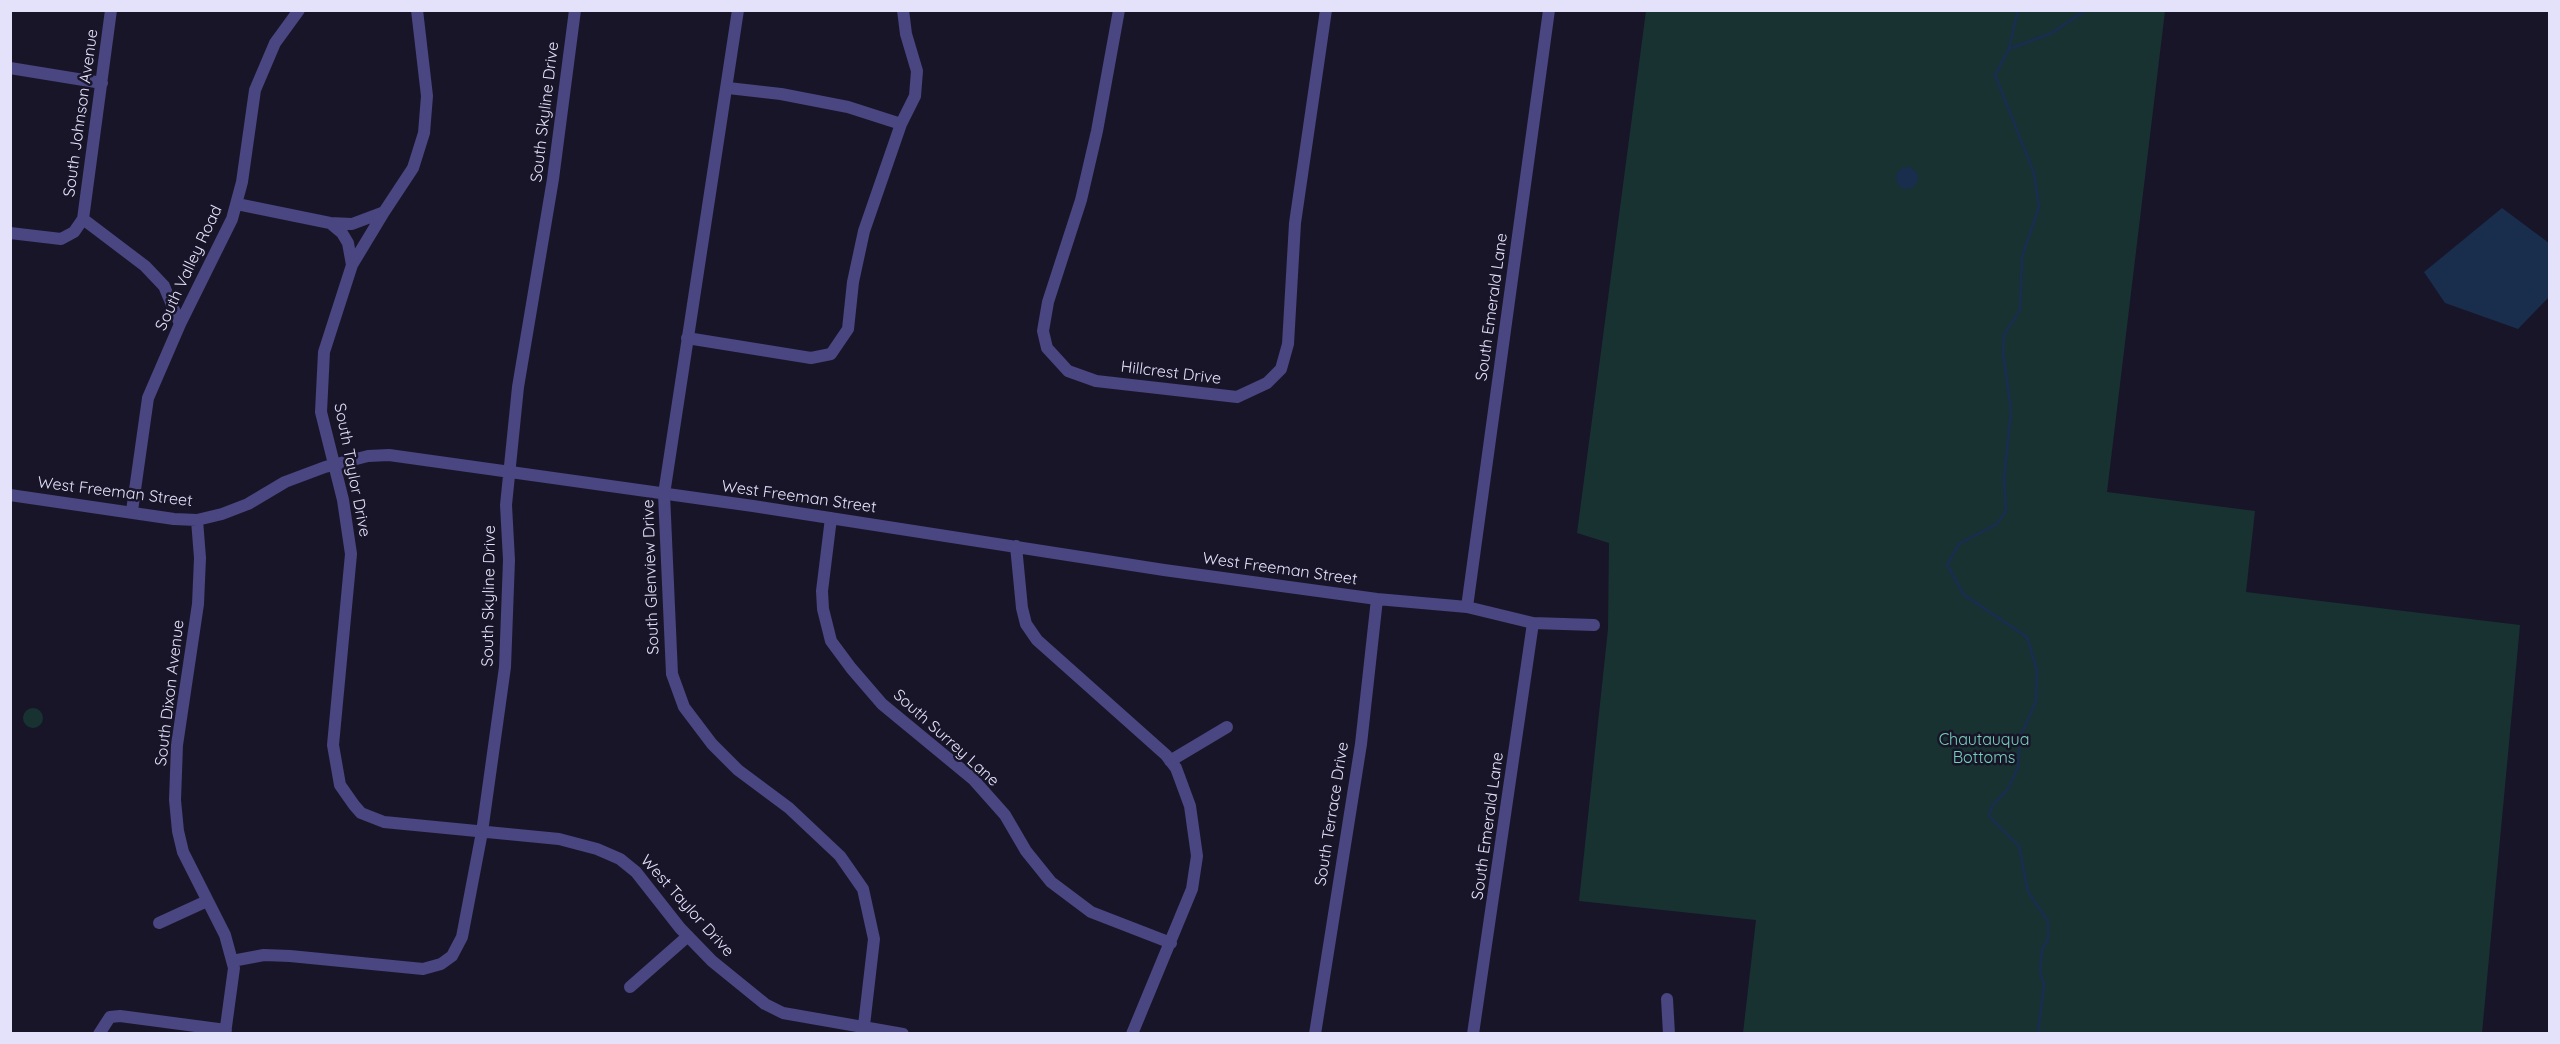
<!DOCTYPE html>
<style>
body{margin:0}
#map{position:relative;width:2560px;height:1044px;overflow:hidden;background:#181529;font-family:Quicksand,sans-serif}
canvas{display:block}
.frame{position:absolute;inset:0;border:12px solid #e4e1fb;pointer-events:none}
</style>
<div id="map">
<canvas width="2560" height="1044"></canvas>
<div class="frame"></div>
</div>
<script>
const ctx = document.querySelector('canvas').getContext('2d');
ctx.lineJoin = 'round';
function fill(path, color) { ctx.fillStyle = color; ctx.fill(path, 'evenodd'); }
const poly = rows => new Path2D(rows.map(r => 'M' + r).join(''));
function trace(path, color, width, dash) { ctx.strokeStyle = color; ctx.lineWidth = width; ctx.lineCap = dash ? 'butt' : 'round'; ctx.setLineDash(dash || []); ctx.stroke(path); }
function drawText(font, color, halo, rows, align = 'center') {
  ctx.font = font + ' Quicksand,sans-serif'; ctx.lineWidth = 5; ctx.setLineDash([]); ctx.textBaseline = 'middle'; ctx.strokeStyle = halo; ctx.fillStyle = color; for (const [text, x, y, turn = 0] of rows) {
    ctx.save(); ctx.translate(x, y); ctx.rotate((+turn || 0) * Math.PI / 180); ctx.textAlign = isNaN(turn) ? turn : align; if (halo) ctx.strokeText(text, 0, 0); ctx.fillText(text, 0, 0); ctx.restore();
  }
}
const green = poly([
 [1646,11,2165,11,2107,492,2255,511,2246,592,2520,625,2482,1033,1743,1033,1756,920,1579,901,1608,629,1609,543,1577,533],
 '23 718a10 10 0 1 1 20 0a10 10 0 1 1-20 0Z'
]);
const water = poly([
 '1896 178a11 11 0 1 1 22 0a11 11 0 1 1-22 0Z',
 [2502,208,2549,243,2549,297,2518,329,2445,303,2424,272]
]);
const stream = poly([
 [2009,49,2018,10],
 [2038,1034,2044,984,2040,972,2041,961,2042,949,2048,939,2048,921,2028,892,2019,846,1989,816,1992,806,2008,789,2018,767,2020,738,2036,701,2037,671,2027,637,1964,595,1947,565,1959,544,1997,524,2006,511,2004,480,2011,410,2003,352,2004,335,2020,310,2022,257,2039,207,2034,173,1995,75,2009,49,2050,34,2086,10]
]);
const minor = poly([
 [1119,10,1097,131,1081,200,1048,302,1043,331,1047,348,1068,371,1096,381,1237,397,1267,383,1281,369,1288,344,1295,223,1326,10],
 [10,68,102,83],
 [728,88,781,94,848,107,901,124],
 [237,204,330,223,352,224,384,212,413,168,424,133,427,96,417,10],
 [83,219,145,266,164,286,180,324],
 [330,223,342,233,348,243,352,265,324,352,321,412,343,500,351,554,333,745,340,785,354,805,361,813,384,822,559,839,597,849,620,859,636,872,680,928,712,961,765,1004,783,1013,903,1034],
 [10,233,61,239,74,232,83,219,111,10],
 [352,265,384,212],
 [687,338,811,358,831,354,848,329,853,282,864,231,901,124,915,96,917,71,906,34,903,10],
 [10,495,174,519,197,520,222,514,248,504,285,482,325,467,368,456,389,455,753,506,1164,570,1377,599,1467,607,1533,623,1594,625],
 [132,511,148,398,180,324,232,219,242,182,255,90,275,43,299,10],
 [831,518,822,591,823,609,831,641,851,668,882,704,973,779,1005,815,1026,851,1051,882,1091,912,1171,943],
 [197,520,200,558,198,604,177,745,175,800,178,831,183,852,225,935,234,968,225,1034],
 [1016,546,1022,608,1026,624,1037,640,1166,755,1176,768,1190,806,1197,856,1192,889,1132,1034],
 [1467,607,1549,10],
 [1170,761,1227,727],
 [159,923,207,901],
 [232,961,264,955,290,956,423,969,441,964,452,956,462,937,482,832,505,667,509,560,506,505,518,387,553,179,575,10],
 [630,987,688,936],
 [1667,999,1669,1034],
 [99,1034,110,1017,120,1016,226,1030],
 [1315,1034,1361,744,1377,599],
 [1473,1034,1533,623]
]);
const tertiary = poly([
 [738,10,664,494,672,674,684,707,712,744,738,770,789,808,840,856,863,889,874,939,863,1034]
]);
const streetNames = [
 ["South Skyline Drive",545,112,-83],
 ["South Johnson Avenue",81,113,-82],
 ["South Valley Road",189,268,-65],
 ["South Emerald Lane",1492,307,-82],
 ["Hillcrest Drive",1171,373,7],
 ["South Taylor Drive",352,470,79],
 ["West Freeman Street",115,492,7],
 ["West Freeman Street",799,497,8],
 ["West Freeman Street",1280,569,8],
 ["South Glenview Drive",651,577,-92],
 ["South Skyline Drive",489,596,-89],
 ["South Dixon Avenue",170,693,-83],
 ["South Surrey Lane",946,738,42],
 ["South Terrace Drive",1332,814,-81],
 ["South Emerald Lane",1488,826,-82],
 ["West Taylor Drive",687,906,48]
];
const parkNames = [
 ["Chautauqua",1984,740],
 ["Bottoms",1984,758]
];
fill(green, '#183231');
fill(water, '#192d4d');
trace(stream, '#192d4d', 3);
trace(minor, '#494681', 12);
trace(tertiary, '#494681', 12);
drawText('16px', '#e4e1fb', '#181529', streetNames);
drawText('16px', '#75d2bd', '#181529', parkNames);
</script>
